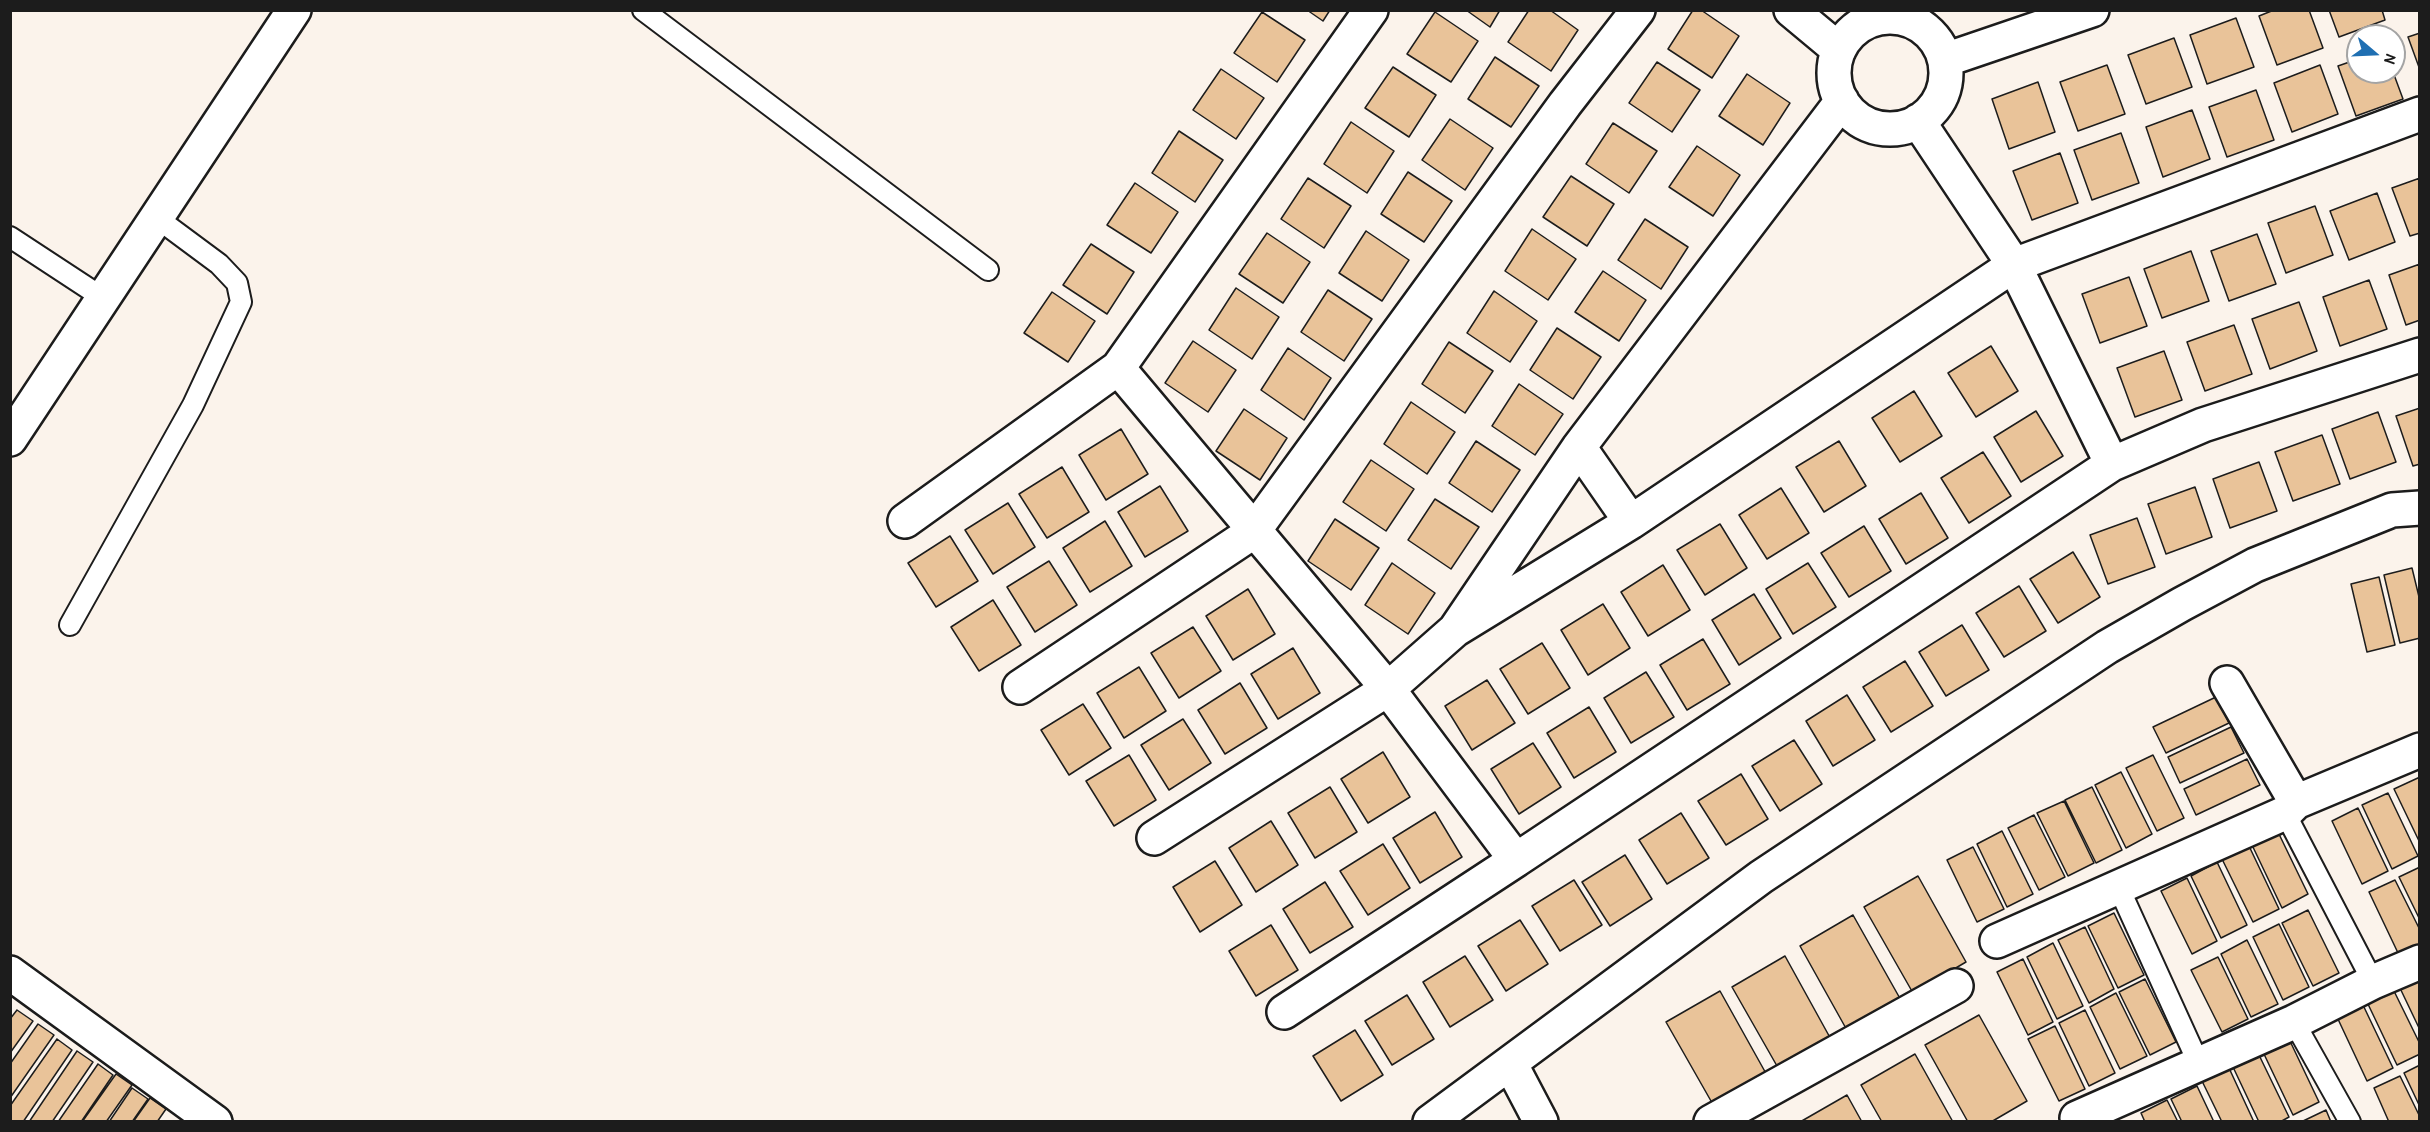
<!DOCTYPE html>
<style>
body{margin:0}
#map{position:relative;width:2430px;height:1132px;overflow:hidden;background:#fbf3eb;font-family:"Patrick Hand",sans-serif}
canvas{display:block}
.frame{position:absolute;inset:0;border:12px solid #1c1c1c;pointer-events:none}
.north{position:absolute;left:2346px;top:24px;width:60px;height:60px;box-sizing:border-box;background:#fff;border:2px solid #a4a4a4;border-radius:50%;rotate:109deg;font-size:16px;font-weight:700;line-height:24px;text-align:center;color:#1c1c1c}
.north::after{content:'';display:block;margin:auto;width:21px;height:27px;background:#1f6fb2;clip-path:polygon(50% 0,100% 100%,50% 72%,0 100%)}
</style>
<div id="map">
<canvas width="2430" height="1132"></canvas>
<div class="frame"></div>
<div class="north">N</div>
</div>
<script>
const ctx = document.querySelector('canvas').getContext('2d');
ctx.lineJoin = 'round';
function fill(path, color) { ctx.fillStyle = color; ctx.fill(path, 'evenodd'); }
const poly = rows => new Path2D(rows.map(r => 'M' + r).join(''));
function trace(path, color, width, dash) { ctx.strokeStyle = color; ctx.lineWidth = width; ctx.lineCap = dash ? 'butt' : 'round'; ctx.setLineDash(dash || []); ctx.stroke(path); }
const building = poly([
 [1307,10,1330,10,1323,21,1307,10],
 [1466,10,1500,10,1490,27,1466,10],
 [1529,10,1550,10,1578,30,1551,71,1508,42,1529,10],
 [1693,10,1701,10,1739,36,1712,78,1668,49,1693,10],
 [2274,10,2309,10,2323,48,2277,65,2259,16,2274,10],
 [2329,10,2382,10,2385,20,2339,37,2329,10],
 [1262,12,1305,40,1277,82,1234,53,1262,12],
 [1435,12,1478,41,1451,82,1407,54,1435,12],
 [2236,18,2254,67,2207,84,2190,35,2236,18],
 [2420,33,2420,70,2408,37,2420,33],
 [2174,38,2192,87,2146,104,2128,55,2174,38],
 [1495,57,1539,86,1511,127,1468,99,1495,57],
 [2358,59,2358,72,2393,72,2403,99,2356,116,2338,66,2358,59],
 [1657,62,1700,90,1672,132,1629,103,1657,62],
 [2107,65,2125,114,2078,131,2060,82,2107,65],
 [2320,65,2338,114,2292,132,2274,83,2320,65],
 [1393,67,1436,95,1409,137,1365,108,1393,67],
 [1221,69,1264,98,1236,139,1193,110,1221,69],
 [1747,74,1790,103,1763,145,1719,116,1747,74],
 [2038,82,2055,132,2009,149,1992,99,2038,82],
 [2256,90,2274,140,2227,157,2209,107,2256,90],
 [2192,110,2210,159,2163,177,2146,127,2192,110],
 [1450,119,1493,148,1465,190,1422,160,1450,119],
 [1351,122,1394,151,1367,193,1324,164,1351,122],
 [1613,123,1657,151,1629,193,1586,164,1613,123],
 [1179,131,1223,160,1195,202,1152,173,1179,131],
 [2121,133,2139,183,2092,200,2074,150,2121,133],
 [1697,146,1740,175,1713,216,1669,187,1697,146],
 [2060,153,2078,203,2032,220,2013,171,2060,153],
 [1408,172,1452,201,1424,242,1381,214,1408,172],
 [1571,176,1614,204,1587,246,1543,217,1571,176],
 [1308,178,1351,206,1324,248,1281,219,1308,178],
 [2420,178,2420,233,2410,236,2392,188,2420,178],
 [1135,183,1178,212,1151,253,1107,225,1135,183],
 [2377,193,2395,242,2349,260,2330,211,2377,193],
 [2315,206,2333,255,2286,273,2268,223,2315,206],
 [1645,219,1688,247,1661,289,1618,260,1645,219],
 [1532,229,1576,259,1548,300,1505,271,1532,229],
 [1366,231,1409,260,1382,301,1339,273,1366,231],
 [1267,233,1310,262,1283,303,1239,274,1267,233],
 [2257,234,2276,284,2229,301,2211,251,2257,234],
 [1091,244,1134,272,1107,314,1063,285,1091,244],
 [2191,251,2209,301,2162,318,2144,269,2191,251],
 [2420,264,2420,320,2406,325,2389,275,2420,264],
 [1603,271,1646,300,1619,341,1575,312,1603,271],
 [2129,277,2147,326,2100,343,2082,294,2129,277],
 [2369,280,2387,329,2340,346,2323,297,2369,280],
 [1236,288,1279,317,1252,359,1209,330,1236,288],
 [1328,290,1372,319,1344,361,1301,332,1328,290],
 [1494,291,1537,321,1510,362,1467,333,1494,291],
 [1052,292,1095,321,1068,362,1024,333,1052,292],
 [2299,302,2317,351,2270,369,2252,319,2299,302],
 [2234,325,2252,374,2205,391,2187,342,2234,325],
 [1557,328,1601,357,1573,399,1530,370,1557,328],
 [1193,341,1236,370,1208,412,1165,383,1193,341],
 [1449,342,1493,371,1465,413,1422,384,1449,342],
 [1991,346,2018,391,1976,417,1948,373,1991,346],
 [1288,348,1331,378,1304,420,1261,390,1288,348],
 [2164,351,2182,400,2135,417,2117,368,2164,351],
 [1519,384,1563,414,1535,455,1492,426,1519,384],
 [1914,391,1942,436,1900,462,1872,418,1914,391],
 [1411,402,1455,432,1427,474,1384,444,1411,402],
 [2420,408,2420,464,2413,466,2396,416,2420,408],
 [1244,409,1287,438,1260,480,1216,451,1244,409],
 [2036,411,2063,456,2021,482,1994,437,2036,411],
 [2378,412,2396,462,2350,479,2332,429,2378,412],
 [1121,429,1148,474,1106,500,1079,455,1121,429],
 [2322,435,2340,484,2293,501,2275,452,2322,435],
 [1476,441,1520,470,1492,512,1449,483,1476,441],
 [1839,441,1866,486,1824,512,1796,467,1839,441],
 [1983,452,2011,496,1969,523,1941,478,1983,452],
 [1371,460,1414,489,1386,531,1343,502,1371,460],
 [2259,462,2277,511,2230,528,2213,479,2259,462],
 [1062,467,1089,512,1047,538,1019,494,1062,467],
 [1160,486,1188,531,1145,557,1118,512,1160,486],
 [2195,487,2212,537,2166,554,2148,504,2195,487],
 [1781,488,1809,533,1767,559,1739,515,1781,488],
 [1921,493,1948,538,1906,564,1879,519,1921,493],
 [1435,499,1479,527,1451,569,1408,540,1435,499],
 [1008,503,1035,547,993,574,965,530,1008,503],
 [2137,518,2155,567,2108,584,2090,535,2137,518],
 [1335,519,1379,548,1351,590,1308,561,1335,519],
 [1105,521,1132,566,1090,592,1063,548,1105,521],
 [1720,524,1747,568,1705,595,1677,550,1720,524],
 [1864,526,1891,571,1849,597,1821,553,1864,526],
 [950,536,978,581,936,607,908,563,950,536],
 [2073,552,2100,597,2058,623,2030,579,2073,552],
 [1049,561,1077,605,1035,632,1007,587,1049,561],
 [1392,563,1435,593,1408,634,1365,605,1392,563],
 [1808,563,1836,607,1793,634,1766,589,1808,563],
 [1663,565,1690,610,1648,636,1621,592,1663,565],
 [2412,568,2420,601,2420,638,2400,643,2384,575,2412,568],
 [2379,577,2395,645,2367,652,2351,584,2379,577],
 [2019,586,2046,631,2004,657,1976,613,2019,586],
 [1248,589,1275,634,1233,660,1206,616,1248,589],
 [1754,594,1781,638,1739,665,1712,620,1754,594],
 [993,600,1021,645,979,671,951,627,993,600],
 [1603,604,1630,648,1588,675,1561,630,1603,604],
 [1962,625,1989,670,1946,696,1919,652,1962,625],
 [1193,627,1221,671,1179,698,1151,653,1193,627],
 [1703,639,1730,684,1687,710,1660,665,1703,639],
 [1542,643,1570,688,1528,714,1500,669,1542,643],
 [1293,648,1320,693,1278,719,1251,674,1293,648],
 [1905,661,1933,706,1891,732,1863,687,1905,661],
 [1139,667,1166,711,1124,738,1097,693,1139,667],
 [1646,672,1674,717,1631,743,1604,698,1646,672],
 [1487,680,1515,723,1472,750,1445,706,1487,680],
 [1240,683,1267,728,1225,754,1198,710,1240,683],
 [1847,695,1875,740,1833,766,1806,721,1847,695],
 [2216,697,2229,723,2166,753,2153,727,2216,697],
 [1083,704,1111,748,1069,775,1041,730,1083,704],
 [1589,707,1616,752,1574,778,1547,733,1589,707],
 [1183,719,1211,763,1169,790,1141,745,1183,719],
 [2231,727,2244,753,2180,783,2168,757,2231,727],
 [1794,740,1822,784,1780,811,1752,766,1794,740],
 [1533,743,1561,787,1519,814,1491,769,1533,743],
 [1383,752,1410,797,1368,823,1341,779,1383,752],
 [1129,755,1156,800,1114,826,1086,781,1129,755],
 [2153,755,2184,818,2157,831,2126,768,2153,755],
 [2247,759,2260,785,2196,815,2184,789,2247,759],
 [2121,772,2152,834,2126,848,2095,785,2121,772],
 [1741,774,1768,819,1726,845,1698,801,1741,774],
 [2420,777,2420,843,2394,789,2420,777],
 [1330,787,1357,832,1315,858,1288,813,1330,787],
 [2092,787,2122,850,2096,863,2065,800,2092,787],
 [2388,793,2418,856,2392,869,2362,805,2388,793],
 [2064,801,2094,863,2068,876,2037,813,2064,801],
 [2358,808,2388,871,2362,884,2332,821,2358,808],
 [1435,812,1462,857,1420,883,1393,838,1435,812],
 [1681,813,1709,858,1667,884,1639,840,1681,813],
 [2034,815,2065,877,2039,890,2008,828,2034,815],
 [1271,821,1298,865,1256,892,1229,848,1271,821],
 [2002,831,2033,894,2007,907,1977,844,2002,831],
 [2278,832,2308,894,2282,908,2252,845,2278,832],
 [1383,844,1410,888,1368,915,1340,871,1383,844],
 [2249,846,2279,909,2253,922,2222,859,2249,846],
 [1973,847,2004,909,1977,922,1947,860,1973,847],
 [1625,855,1652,899,1610,926,1582,882,1625,855],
 [1215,861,1242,905,1200,932,1173,887,1215,861],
 [2217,862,2247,925,2221,938,2191,876,2217,862],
 [2420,867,2420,920,2399,877,2420,867],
 [1918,876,1966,962,1913,993,1864,907,1918,876],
 [2187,878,2217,941,2192,954,2161,891,2187,878],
 [1574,880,1602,925,1560,951,1532,906,1574,880],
 [2395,880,2420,930,2420,945,2399,955,2369,892,2395,880],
 [1325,882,1353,927,1310,953,1283,909,1325,882],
 [2308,910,2339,973,2313,986,2282,923,2308,910],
 [2114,913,2144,975,2118,988,2088,926,2114,913],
 [1853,915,1902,1002,1848,1032,1800,946,1853,915],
 [1520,920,1548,964,1506,991,1478,946,1520,920],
 [2279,924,2309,987,2283,1000,2253,937,2279,924],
 [1271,925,1298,970,1256,996,1229,951,1271,925],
 [2085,927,2114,989,2089,1003,2058,940,2085,927],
 [2247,940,2278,1004,2251,1017,2221,954,2247,940],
 [2053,943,2083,1006,2057,1019,2027,957,2053,943],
 [1465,956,1493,1000,1450,1027,1423,982,1465,956],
 [1785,956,1833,1043,1781,1073,1732,987,1785,956],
 [2218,957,2248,1019,2222,1032,2191,970,2218,957],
 [2023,959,2053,1022,2028,1035,1997,972,2023,959],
 [2420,976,2420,1030,2399,986,2420,976],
 [2145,979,2176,1042,2150,1055,2119,992,2145,979],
 [2393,989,2420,1044,2420,1054,2397,1065,2367,1002,2393,989],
 [1720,991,1768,1077,1715,1108,1666,1022,1720,991],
 [2116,993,2147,1056,2120,1069,2090,1007,2116,993],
 [1407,995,1434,1039,1392,1065,1365,1021,1407,995],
 [2363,1005,2393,1068,2367,1081,2337,1017,2363,1005],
 [17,1010,33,1021,10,1053,10,1019,17,1010],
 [2085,1010,2115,1073,2089,1086,2059,1023,2085,1010],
 [1979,1015,2027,1101,1991,1122,1968,1122,1925,1045,1979,1015],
 [38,1024,54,1035,10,1098,10,1064,38,1024],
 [2055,1026,2085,1089,2059,1101,2028,1039,2055,1026],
 [1355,1030,1383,1075,1341,1101,1313,1056,1355,1030],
 [57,1039,72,1050,23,1122,10,1122,10,1106,57,1039],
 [2289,1039,2319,1102,2293,1115,2263,1052,2289,1039],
 [77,1051,93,1062,52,1122,29,1122,77,1051],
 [1915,1054,1953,1122,1882,1122,1861,1085,1915,1054],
 [2259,1055,2289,1117,2280,1122,2259,1122,2233,1067,2259,1055],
 [98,1064,113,1075,81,1122,58,1122,98,1064],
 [2420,1065,2420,1107,2404,1073,2420,1065],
 [2229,1068,2254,1122,2222,1122,2202,1081,2229,1068],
 [116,1074,132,1085,106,1122,82,1122,116,1074],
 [2400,1076,2420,1117,2420,1122,2389,1122,2374,1088,2400,1076],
 [2197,1086,2214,1122,2182,1122,2171,1099,2197,1086],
 [132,1088,148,1099,132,1122,109,1122,132,1088],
 [1847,1095,1862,1122,1800,1122,1847,1095],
 [150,1098,166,1109,157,1122,133,1122,150,1098],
 [2167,1100,2178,1122,2145,1122,2141,1113,2167,1100],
 [2326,1110,2331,1122,2301,1122,2326,1110]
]);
const lane = poly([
 [643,10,988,270],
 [10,237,103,298],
 [70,625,193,405,241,302,237,283,219,264,157,218],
 [2285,813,2373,982],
 [2118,886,2198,1062],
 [2294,1022,2350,1122]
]);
const street = poly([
 [1791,10,1839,50],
 '1834 73a56 56 0 1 1 112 0a56 56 0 1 1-112 0Z',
 [1945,60,2092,10],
 [1918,121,2014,265,2112,464],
 [10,439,294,10],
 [1579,447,1631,522],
 [905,521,1118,368],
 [1455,630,1631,522,2014,265,2420,114],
 [2227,683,2296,802],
 [1020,687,1253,532,1565,104,1638,10],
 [1154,838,1388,689,1455,630,1579,447,1842,101],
 [1516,860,2112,464,2203,425,2420,355],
 [1997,941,2285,813,2296,802,2420,750],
 [10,973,215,1122],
 [1284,1012,1516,860,1388,689,1118,368,1371,10],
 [1510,1063,1541,1122],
 [2077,1118,2294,1022,2373,982,2420,962],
 [1430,1122,1761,877,2107,647,2182,604,2255,565,2392,510,2420,508],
 [1711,1122,1956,986]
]);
fill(building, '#e9c399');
trace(building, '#1c1c1c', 1.5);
trace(lane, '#1c1c1c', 24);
trace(street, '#1c1c1c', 38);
trace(lane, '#fff', 20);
trace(street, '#fff', 33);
</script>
